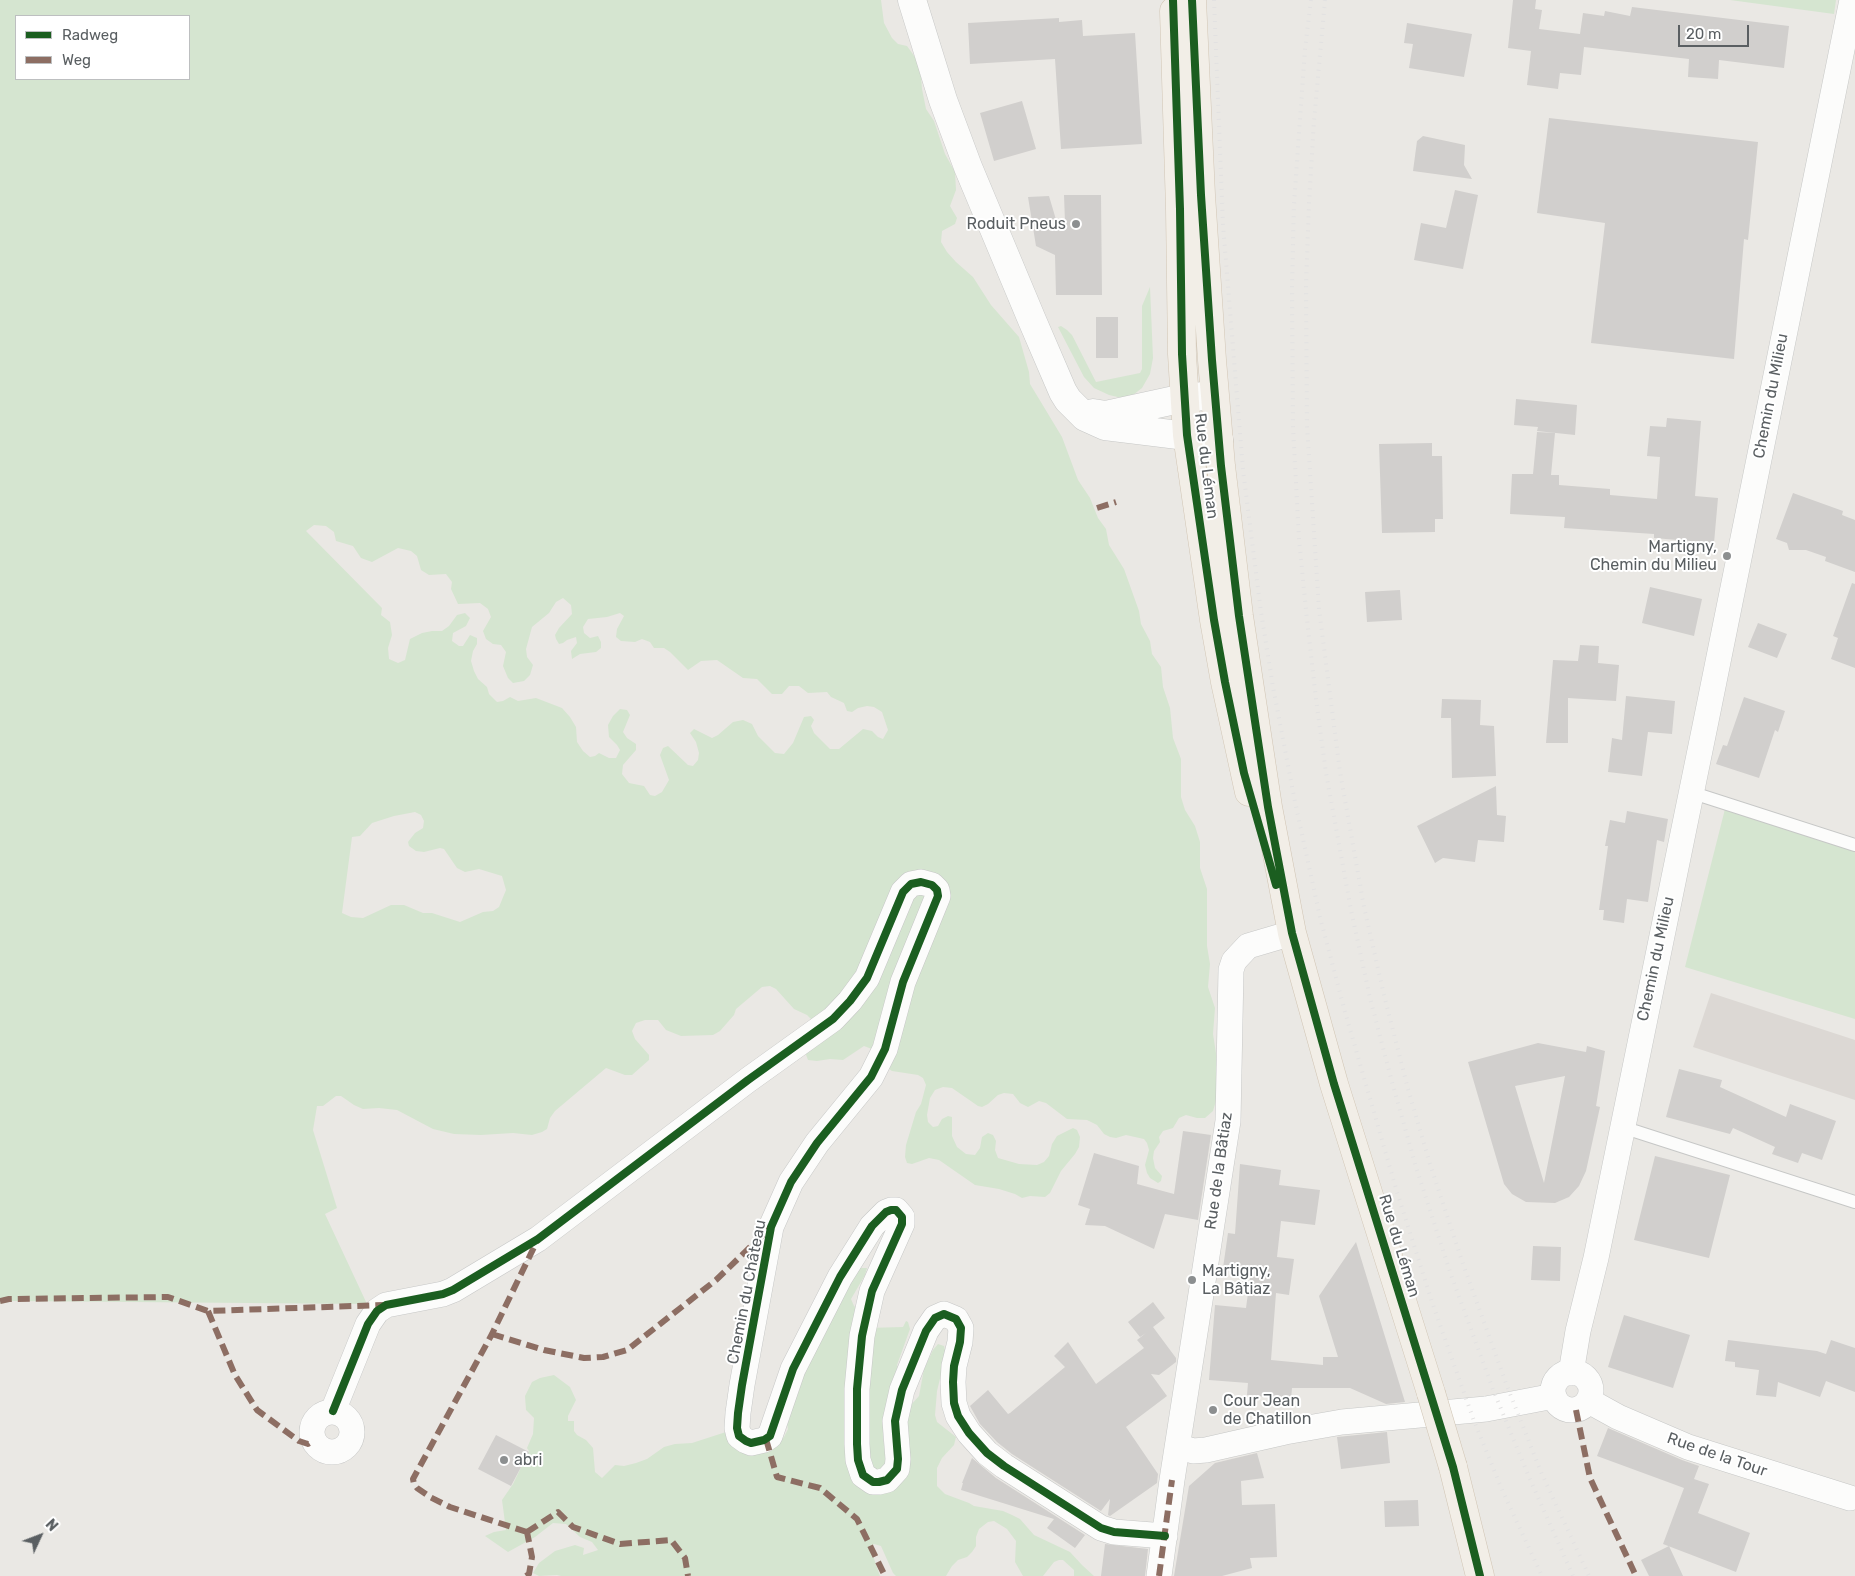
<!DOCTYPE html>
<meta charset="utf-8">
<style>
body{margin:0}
#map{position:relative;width:1855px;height:1576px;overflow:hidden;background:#eae8e4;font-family:Rubik,sans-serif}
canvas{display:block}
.legend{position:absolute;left:15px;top:15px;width:175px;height:65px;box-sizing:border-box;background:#fff;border:1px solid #bdbfc0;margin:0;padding:6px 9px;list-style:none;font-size:15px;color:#5a5f62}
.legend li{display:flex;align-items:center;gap:10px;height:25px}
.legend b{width:25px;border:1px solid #bdbfc0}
.north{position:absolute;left:15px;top:1511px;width:50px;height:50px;-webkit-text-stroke:4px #fff;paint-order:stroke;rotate:47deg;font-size:14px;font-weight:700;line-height:20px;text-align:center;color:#5a5f62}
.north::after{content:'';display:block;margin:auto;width:18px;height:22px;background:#5a5f62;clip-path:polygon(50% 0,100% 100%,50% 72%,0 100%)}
.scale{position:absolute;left:1678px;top:25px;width:71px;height:22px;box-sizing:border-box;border:2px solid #5a5f62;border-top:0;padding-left:6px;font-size:15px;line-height:18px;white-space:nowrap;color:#5a5f62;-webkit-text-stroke:4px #fff;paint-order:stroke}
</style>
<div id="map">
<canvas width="1855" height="1576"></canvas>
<ul class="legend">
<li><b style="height:6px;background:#1b5e20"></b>Radweg</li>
<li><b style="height:6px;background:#8d6e63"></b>Weg</li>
</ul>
<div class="north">N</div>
<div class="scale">20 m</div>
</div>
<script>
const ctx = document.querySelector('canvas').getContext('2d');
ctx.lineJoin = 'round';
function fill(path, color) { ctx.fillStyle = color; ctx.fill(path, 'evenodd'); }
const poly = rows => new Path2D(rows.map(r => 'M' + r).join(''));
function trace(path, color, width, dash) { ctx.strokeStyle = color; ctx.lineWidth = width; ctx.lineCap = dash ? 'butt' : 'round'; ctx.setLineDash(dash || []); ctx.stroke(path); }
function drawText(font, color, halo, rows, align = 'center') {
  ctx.font = font + ' Rubik,sans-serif'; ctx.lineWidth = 4; ctx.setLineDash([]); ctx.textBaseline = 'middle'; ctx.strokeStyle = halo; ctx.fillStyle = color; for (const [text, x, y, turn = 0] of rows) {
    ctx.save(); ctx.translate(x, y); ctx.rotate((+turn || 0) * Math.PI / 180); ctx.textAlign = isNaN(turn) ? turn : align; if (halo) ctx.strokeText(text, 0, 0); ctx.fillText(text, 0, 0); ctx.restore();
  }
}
const education = poly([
 [1711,993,1855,1040,1855,1100,1693,1047]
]);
const green = poly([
 [0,0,881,0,884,23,892,38,898,44,907,46,920,64,922,89,926,109,934,121,945,154,955,172,956,190,950,206,957,218,955,224,942,231,941,242,947,252,956,262,973,277,991,305,1019,337,1029,372,1030,384,1062,437,1078,480,1090,498,1098,518,1106,529,1109,545,1124,569,1139,611,1141,624,1150,641,1152,654,1161,667,1163,687,1170,708,1173,738,1181,759,1181,797,1185,810,1195,826,1200,842,1200,868,1207,889,1207,946,1210,964,1208,987,1215,1008,1213,1034,1218,1066,1218,1094,1213,1111,1205,1118,1197,1118,1186,1115,1179,1118,1173,1128,1163,1131,1159,1137,1160,1142,1154,1151,1153,1158,1155,1168,1162,1176,1161,1181,1158,1183,1150,1178,1147,1173,1145,1165,1149,1150,1147,1143,1144,1139,1126,1135,1116,1138,1110,1137,1104,1134,1097,1125,1087,1120,1067,1119,1046,1103,1039,1101,1028,1107,1020,1103,1013,1094,1004,1093,998,1095,988,1104,982,1107,978,1106,952,1088,943,1087,935,1090,930,1098,927,1115,928,1122,933,1127,938,1126,942,1119,948,1116,952,1117,952,1136,957,1147,966,1154,975,1155,980,1148,982,1137,988,1133,993,1135,996,1141,995,1150,998,1158,1019,1164,1037,1165,1044,1162,1049,1156,1052,1144,1057,1136,1073,1128,1077,1130,1080,1137,1079,1147,1075,1154,1061,1171,1050,1193,1045,1197,1030,1196,1022,1198,1015,1194,999,1189,975,1185,939,1160,929,1158,912,1164,907,1163,905,1157,906,1145,916,1112,921,1104,926,1085,923,1078,918,1075,892,1071,885,1066,885,1054,864,1046,843,1060,830,1059,817,1061,808,1060,805,1052,818,1026,807,1015,794,1009,776,989,770,986,762,987,736,1009,734,1015,720,1031,713,1035,681,1036,666,1030,658,1020,645,1020,636,1023,632,1031,635,1039,649,1055,649,1060,632,1075,625,1075,606,1068,555,1111,550,1118,547,1129,542,1132,532,1135,513,1133,481,1135,454,1134,433,1129,397,1110,379,1108,363,1109,354,1105,341,1096,336,1096,323,1106,317,1106,313,1130,337,1208,325,1214,367,1304,13,1301,0,1304],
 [16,16,189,16,189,79,16,79],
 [314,525,326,526,334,532,336,541,353,546,361,558,372,562,398,548,411,551,417,556,421,570,429,575,446,574,452,582,451,589,458,604,480,603,488,609,491,617,483,631,486,639,493,644,501,645,506,652,503,666,508,678,513,683,524,681,530,675,533,665,527,657,526,649,532,627,549,613,556,602,563,598,571,605,572,614,559,628,555,635,556,639,559,644,563,643,567,640,576,637,577,643,571,651,572,659,580,654,596,652,601,648,601,642,598,636,590,638,584,633,583,627,588,619,607,617,620,613,624,616,617,629,616,637,621,641,635,642,642,639,650,642,654,648,664,648,670,652,688,670,701,661,717,660,743,678,757,679,772,694,782,694,789,686,799,686,808,693,827,692,831,697,844,703,847,711,852,712,858,708,867,706,874,707,882,712,888,730,883,739,878,737,872,731,863,729,839,749,830,749,814,733,811,726,814,720,811,716,804,717,793,743,784,754,775,753,758,736,752,724,743,720,733,722,718,735,712,738,694,729,690,733,696,742,699,753,698,760,693,766,688,765,668,746,663,748,660,755,669,780,662,792,655,796,650,795,644,786,629,783,622,774,623,765,636,750,636,744,627,738,623,732,630,715,627,710,620,709,613,716,608,725,609,737,617,745,620,750,616,758,609,758,599,753,595,756,590,757,583,751,577,742,576,727,570,717,562,708,536,698,518,701,510,697,503,701,497,702,489,694,487,687,478,679,474,671,471,661,473,651,477,644,477,638,470,635,463,646,459,646,452,641,453,633,466,626,470,618,465,613,457,615,449,626,442,631,432,631,422,633,410,639,405,660,398,663,389,659,388,648,392,635,390,622,381,615,382,608,306,531],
 [415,812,421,815,424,821,423,828,415,833,408,842,409,846,416,851,424,852,440,848,444,849,457,868,465,872,479,869,502,876,506,890,499,907,493,911,483,912,460,922,432,913,423,913,404,905,391,905,363,918,351,917,342,913,352,837,360,836,372,823,394,816],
 [1730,0,1836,0,1834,14],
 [1150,287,1153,358,1150,374,1142,388,1133,395,1122,398,1109,395,1094,388,1084,377,1058,327,1061,326,1067,330,1072,335,1096,382,1140,373,1142,369,1142,306],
 [1725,809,1855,850,1855,1019,1685,967],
 [852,1268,867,1268,865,1275,851,1299,854,1306,858,1309,867,1328,903,1327,906,1321,908,1322,910,1329,897,1365,898,1369,886,1411,883,1434,884,1445,889,1447,901,1416,919,1396,924,1369,933,1350,938,1344,944,1346,946,1354,937,1391,935,1415,937,1422,956,1437,954,1445,942,1458,937,1468,937,1486,945,1494,969,1503,974,1506,1003,1511,1012,1515,1020,1519,1034,1535,1070,1552,1082,1565,1094,1576,1074,1576,1074,1570,1063,1560,1059,1560,1054,1562,1043,1576,1023,1576,1015,1562,1016,1541,1007,1529,994,1521,988,1522,979,1529,976,1537,976,1546,972,1552,967,1557,958,1560,952,1566,946,1576,896,1576,893,1573,881,1546,874,1544,870,1547,880,1576,561,1576,557,1575,539,1576,533,1573,539,1563,555,1551,575,1545,584,1548,583,1555,598,1550,592,1542,580,1537,566,1524,553,1523,535,1537,508,1552,485,1536,494,1532,506,1530,502,1500,513,1484,529,1451,527,1448,533,1434,534,1418,526,1410,525,1396,532,1382,540,1378,554,1375,570,1387,576,1400,568,1416,568,1421,574,1421,574,1431,577,1435,586,1440,593,1448,595,1472,602,1478,615,1465,624,1466,636,1463,647,1459,664,1447,675,1444,692,1443,726,1432,778,1443,784,1437,788,1429,784,1409]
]);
const building = poly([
 [1513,0,1536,0,1535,9,1542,10,1539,29,1580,34,1583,13,1604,16,1605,11,1630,16,1632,7,1789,26,1784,68,1719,60,1718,79,1688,77,1689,59,1584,47,1581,75,1560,73,1558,89,1527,85,1531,51,1508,48],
 [1059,18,1059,22,1082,20,1083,36,1135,33,1142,144,1061,149,1055,59,970,64,968,23],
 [1407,23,1472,34,1464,77,1409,68,1413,44,1404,43],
 [1022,101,1036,149,994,161,980,113],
 [1549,118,1758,142,1748,240,1744,239,1734,359,1591,343,1605,223,1537,213],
 [1423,136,1465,145,1464,165,1472,179,1413,171,1417,141],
 [1455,190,1478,195,1463,269,1414,260,1421,223,1446,228],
 [1064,195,1101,195,1102,295,1056,295,1055,255,1036,246,1028,197,1049,196,1057,223,1065,222],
 [1096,317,1118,317,1118,358,1096,358],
 [1516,399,1577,405,1575,435,1537,431,1538,427,1514,425],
 [1667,418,1701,421,1695,496,1718,498,1714,543,1654,538,1654,534,1564,528,1565,517,1510,514,1512,474,1533,474,1537,432,1555,433,1551,475,1559,475,1559,485,1610,489,1610,495,1657,499,1660,457,1647,456,1650,426,1666,427],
 [1432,443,1432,456,1442,456,1443,519,1435,519,1435,532,1382,533,1379,444],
 [1793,493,1843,511,1842,515,1855,520,1855,572,1825,561,1826,557,1806,550,1789,550,1787,543,1776,539],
 [1852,583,1855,584,1855,668,1831,659,1838,638,1833,636],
 [1650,587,1702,599,1694,636,1642,623],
 [1400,590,1402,620,1367,622,1365,592],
 [1758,623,1787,634,1777,658,1748,647],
 [1580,645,1599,646,1598,663,1619,665,1616,701,1568,698,1568,743,1546,743,1553,660,1578,661],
 [1626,696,1675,701,1672,734,1648,732,1642,776,1608,772,1612,738,1622,740],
 [1744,697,1785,711,1778,732,1775,730,1759,778,1716,764,1723,745,1727,746],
 [1442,699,1481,700,1480,725,1494,726,1496,776,1452,778,1451,718,1441,718],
 [1496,786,1497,815,1506,816,1504,842,1478,840,1475,862,1443,858,1435,863,1417,826],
 [1627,811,1668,819,1664,842,1657,840,1648,902,1627,899,1624,923,1603,920,1604,910,1599,910,1608,846,1605,846,1610,820,1625,823],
 [1538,1043,1586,1052,1587,1046,1605,1051,1596,1106,1600,1107,1586,1171,1579,1186,1569,1197,1555,1203,1526,1202,1512,1194,1504,1184,1468,1062],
 [1565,1076,1544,1183,1515,1086],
 [1679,1069,1722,1080,1720,1087,1786,1117,1790,1104,1836,1121,1822,1160,1802,1153,1798,1163,1772,1154,1775,1147,1733,1128,1730,1134,1666,1117],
 [1183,1131,1211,1135,1198,1220,1165,1214,1154,1249,1105,1226,1085,1225,1090,1209,1078,1205,1094,1153,1139,1166,1137,1184,1174,1194],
 [1655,1156,1730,1175,1709,1258,1634,1240],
 [1240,1164,1281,1170,1279,1185,1320,1190,1315,1225,1281,1221,1277,1257,1294,1259,1289,1295,1276,1293,1271,1360,1323,1365,1323,1357,1338,1357,1319,1296,1356,1242,1405,1402,1386,1404,1350,1388,1292,1388,1291,1399,1247,1395,1248,1383,1209,1380,1215,1305,1246,1308,1251,1271,1223,1268,1228,1233,1235,1234],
 [1533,1246,1561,1247,1560,1281,1531,1280],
 [1153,1302,1165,1318,1153,1327,1176,1358,1176,1362,1159,1375,1151,1374,1167,1396,1126,1427,1158,1474,1157,1483,1110,1516,1108,1515,1110,1499,1101,1511,1012,1454,997,1442,980,1424,970,1406,988,1390,1008,1414,1010,1413,1065,1367,1054,1356,1068,1342,1096,1384,1144,1348,1137,1340,1146,1333,1140,1337,1128,1322],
 [1624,1315,1690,1335,1673,1388,1608,1367],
 [1728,1340,1817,1351,1826,1354,1831,1340,1855,1348,1855,1392,1826,1381,1820,1397,1778,1382,1776,1397,1756,1395,1759,1370,1735,1367,1735,1362,1725,1361],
 [1608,1428,1682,1460,1699,1466,1694,1479,1709,1484,1698,1513,1750,1533,1736,1572,1663,1544,1684,1488,1597,1456],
 [1387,1432,1390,1463,1341,1469,1337,1437],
 [496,1435,529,1452,511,1486,478,1469],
 [1257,1453,1264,1478,1241,1481,1242,1505,1275,1504,1277,1557,1250,1558,1252,1568,1222,1576,1174,1576,1189,1486,1215,1463],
 [972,1458,996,1478,1085,1535,1075,1548,1047,1528,1054,1519,961,1490,963,1483,962,1483],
 [1418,1500,1419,1526,1385,1527,1384,1501],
 [1105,1544,1148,1549,1145,1576,1101,1576],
 [1669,1546,1683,1576,1649,1576,1641,1560]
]);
const service = poly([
 [1690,792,1855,845],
 [1622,1127,1855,1202]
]);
const minor = poly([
 '1553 1391a19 19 0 1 1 38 0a19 19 0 1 1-38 0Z',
 [1571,1373,1578,1331,1596,1258,1705,726,1852,0],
 [1589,1401,1618,1417,1688,1447,1850,1498],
 [333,1411,368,1324,377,1311,386,1305,443,1294,453,1290,538,1239,748,1080,833,1019,850,1001,867,978,903,892,911,884,921,882,932,885,937,890,938,896,903,982,885,1049,871,1077,817,1143,791,1182,771,1227,742,1385,738,1413,737,1428,739,1436,746,1441,751,1443,764,1440,770,1436,793,1369,840,1277,872,1226,886,1212,891,1210,896,1210,902,1217,902,1224,872,1291,862,1336,857,1389,857,1444,858,1460,863,1475,873,1482,879,1482,887,1480,897,1469,898,1459,895,1421,902,1390,926,1331,935,1318,944,1314,956,1319,961,1328,960,1342,954,1366,953,1382,954,1403,958,1416,969,1433,987,1453,1004,1466,1101,1528,1114,1532,1165,1536],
 '312 1432a20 20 0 1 1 40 0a20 20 0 1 1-40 0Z',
 [1178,1446,1193,1451,1206,1450,1285,1432,1342,1422,1486,1409,1554,1396],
 [1159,1576,1172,1480,1228,1121,1231,970,1234,961,1248,946,1292,933]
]);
const tertiary = poly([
 [912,0,943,100,968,167,1032,320,1063,392,1068,400,1085,417,1105,426,1219,440],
 [1093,413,1106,415,1184,398,1214,395]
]);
const primary = poly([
 [1192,0,1201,195,1212,360,1221,466,1239,616,1268,807,1292,933,1334,1084,1431,1393],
 [1174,11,1180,209,1182,354,1187,435,1214,620,1225,682,1249,792],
 [1453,1467,1480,1576]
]);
const rail = poly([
 [1214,0,1223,225,1243,470,1261,612,1273,687,1295,802,1320,917,1345,1012,1397,1192,1433,1305,1474,1421,1503,1492,1542,1576],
 [1311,0,1305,49,1294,204,1292,286,1293,427,1299,539,1306,610,1316,699,1326,773,1351,910,1370,998,1392,1082,1416,1167,1450,1272,1494,1392,1529,1477,1573,1576],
 [1325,0,1314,121,1309,203,1306,285,1307,426,1319,609,1340,772,1364,907,1384,995,1408,1089,1430,1164,1463,1264,1507,1386,1541,1472,1589,1576]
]);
const primaryBridge = poly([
 [1431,1393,1453,1467]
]);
const quiet = poly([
 [1097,508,1116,502],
 [0,1301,9,1299,168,1297,208,1311,384,1305],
 [208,1311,235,1375,257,1410,299,1441,308,1444,313,1441],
 [492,1334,544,1350,584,1358,603,1357,627,1350,716,1280,771,1227],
 [1576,1410,1590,1478,1636,1576],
 [766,1439,777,1477,820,1488,857,1519,885,1576],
 [527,1532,450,1507,430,1497,417,1488,414,1484,413,1479,492,1334,537,1241],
 [527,1532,558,1512,573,1527,620,1544,671,1540,685,1558,688,1576],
 [526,1576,529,1574,532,1557,527,1532],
 [1159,1576,1172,1480]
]);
const cycleway = poly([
 [1173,0,1180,209,1182,354,1187,435,1214,620,1225,682,1244,773,1276,885],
 [1192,0,1201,195,1212,360,1221,466,1239,616,1268,807,1292,933,1334,1084,1453,1467,1480,1576],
 [333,1411,368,1324,377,1311,386,1305,443,1294,453,1290,538,1239,748,1080,833,1019,850,1001,867,978,903,892,911,884,921,882,932,885,937,890,938,896,903,982,885,1049,871,1077,817,1143,791,1182,771,1227,742,1385,738,1413,737,1428,739,1436,746,1441,751,1443,764,1440,770,1436,793,1369,840,1277,872,1226,886,1212,891,1210,896,1210,902,1217,902,1224,872,1291,862,1336,857,1389,857,1444,858,1460,863,1475,873,1482,879,1482,887,1480,897,1469,898,1459,895,1421,902,1390,926,1331,935,1318,944,1314,956,1319,961,1328,960,1342,954,1366,953,1382,954,1403,958,1416,969,1433,987,1453,1004,1466,1101,1528,1114,1532,1165,1536]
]);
const markers = [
 [1076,224,5,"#8c8f90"],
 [1727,556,5,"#8c8f90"],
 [1192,1280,5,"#8c8f90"],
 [1213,1410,5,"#8c8f90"],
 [504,1460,5,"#8c8f90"]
];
const poiNames = [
 ["Roduit Pneus",1066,224,"right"],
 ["Martigny,",1717,547,"right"],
 ["Chemin du Milieu",1717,565,"right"],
 ["Martigny,",1202,1271],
 ["La Bâtiaz",1202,1289],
 ["Cour Jean",1223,1401],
 ["de Chatillon",1223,1419],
 ["abri",514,1460]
];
const streetNames = [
 ["Chemin du Milieu",1771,396,-79],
 ["Rue du Léman",1206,466,83],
 ["Chemin du Milieu",1656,959,-78],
 ["Rue de la Bâtiaz",1219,1171,-82],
 ["Rue du Léman",1399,1246,73],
 ["Chemin du Château",747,1292,-79],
 ["Rue de la Tour",1717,1455,19]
];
fill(education, '#dcd8d4');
fill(green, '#d5e5d0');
fill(building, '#d1cfcd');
trace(service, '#c6c7c6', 14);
trace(minor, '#c6c7c6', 26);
trace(tertiary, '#c6c7c6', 29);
trace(primary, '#d1c5b4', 29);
trace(service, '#fcfcfb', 12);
trace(minor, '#fcfcfb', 25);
trace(tertiary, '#fcfcfb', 28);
trace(primary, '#f2eee7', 28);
trace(rail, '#e2e1e1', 4, [1, 6]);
trace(primaryBridge, '#d1c5b4', 29, []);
trace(primaryBridge, '#f2eee7', 28);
trace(quiet, '#8d6e63', 6, [12, 6]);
trace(cycleway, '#1b5e20', 8);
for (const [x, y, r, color] of markers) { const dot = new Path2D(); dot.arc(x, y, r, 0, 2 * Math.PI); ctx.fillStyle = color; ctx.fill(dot); trace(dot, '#fff', 2); }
drawText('16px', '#5a5f62', '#fff', poiNames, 'left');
drawText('16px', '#5a5f62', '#fff', streetNames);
</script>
